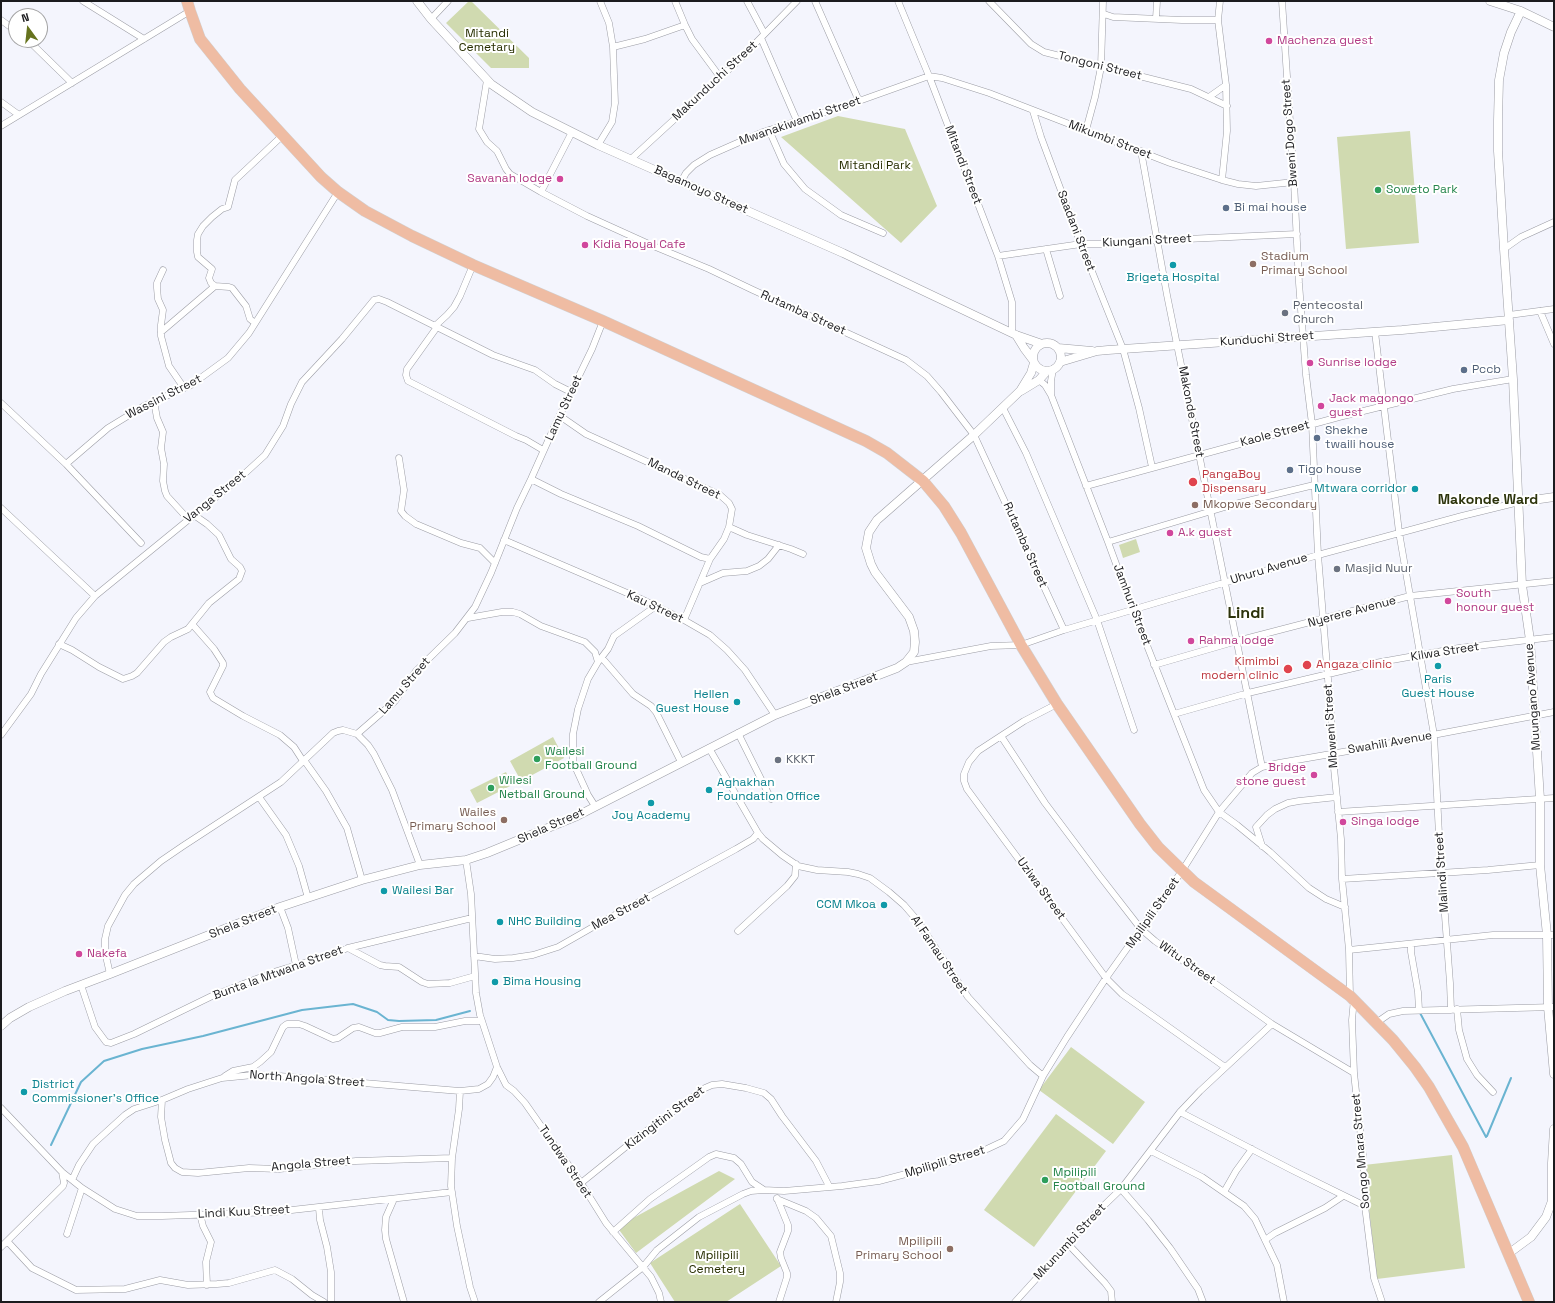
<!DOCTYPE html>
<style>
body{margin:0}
#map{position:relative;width:1555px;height:1303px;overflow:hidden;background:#f4f5fd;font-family:"Space Grotesk",sans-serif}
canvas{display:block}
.frame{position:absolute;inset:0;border:2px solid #1b1b1e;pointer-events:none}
.north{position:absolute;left:8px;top:8px;width:40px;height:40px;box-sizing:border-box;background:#fff;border:1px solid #a4a4a5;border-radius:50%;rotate:345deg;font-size:11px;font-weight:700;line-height:16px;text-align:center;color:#1b1b1e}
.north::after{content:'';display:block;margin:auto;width:14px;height:18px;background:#66731e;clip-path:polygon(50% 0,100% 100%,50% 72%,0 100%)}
</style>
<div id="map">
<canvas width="1555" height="1303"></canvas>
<div class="frame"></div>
<div class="north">N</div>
</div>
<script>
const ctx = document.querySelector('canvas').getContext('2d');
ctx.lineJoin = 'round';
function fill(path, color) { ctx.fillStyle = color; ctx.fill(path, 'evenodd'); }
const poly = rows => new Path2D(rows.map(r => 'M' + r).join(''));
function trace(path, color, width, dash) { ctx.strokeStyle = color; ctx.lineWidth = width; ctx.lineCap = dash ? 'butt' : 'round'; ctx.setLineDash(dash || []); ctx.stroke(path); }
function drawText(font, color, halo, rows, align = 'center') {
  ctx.font = font + ' "Space Grotesk",sans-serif'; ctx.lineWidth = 4; ctx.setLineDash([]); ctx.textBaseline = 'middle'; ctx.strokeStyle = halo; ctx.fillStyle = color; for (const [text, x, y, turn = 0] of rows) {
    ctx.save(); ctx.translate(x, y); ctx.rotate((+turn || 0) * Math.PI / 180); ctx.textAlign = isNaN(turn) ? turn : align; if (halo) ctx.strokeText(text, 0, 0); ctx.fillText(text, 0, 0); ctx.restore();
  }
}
const green = poly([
 [469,1,471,1,529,58,529,68,491,68,446,23],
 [838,116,905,129,937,206,901,243,781,137],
 [1410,131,1419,243,1346,249,1337,137],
 [1136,539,1140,552,1123,558,1119,545],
 [553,737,564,758,521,781,510,761],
 [506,772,512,785,477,803,470,790],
 [1071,1047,1145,1102,1113,1144,1039,1090],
 [1056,1114,1106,1151,1034,1247,984,1210],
 [1452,1155,1465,1268,1377,1279,1364,1165],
 [719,1171,735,1179,636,1253,617,1227],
 [740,1204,781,1266,726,1302,675,1302,650,1263]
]);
const stream = poly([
 [1419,1011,1486,1137],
 [1487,1136,1511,1078],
 [51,1145,81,1082,104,1061,142,1049,203,1036,302,1010,353,1004,377,1012,388,1020,399,1021,436,1020,470,1011]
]);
const street = poly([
 [83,1,144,39],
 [675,1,685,25,692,39,720,77],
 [747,1,764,33],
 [815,1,859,101],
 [898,1,929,76,998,256,1012,302,1012,333],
 [989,1,1031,44,1044,52,1191,89,1227,106],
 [1220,1,1218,20,1226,85,1227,131,1222,180],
 [1282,1,1294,182,1299,283,1306,375,1312,424,1318,555,1334,753,1334,768,1341,839,1342,879,1349,950,1350,996],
 [1104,14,1113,17,1182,20,1218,20],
 [431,19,448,1],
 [1156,19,1157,1],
 [1,20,16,31],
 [761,38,797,121],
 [28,40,72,83],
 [613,47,645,39,685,25],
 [487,80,479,129,487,142,497,151,506,169,510,174,541,192,587,216,651,245,709,269,753,290,906,360,927,376,941,392,974,435,1064,630],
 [1209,97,1226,85],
 [1,102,19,115],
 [1033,111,1041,137,1081,244,1123,349,1139,408,1152,467],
 [1,126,190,11],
 [769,130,784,164,805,189,841,215,883,233],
 [1086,130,1095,97,1101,67,1103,1],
 [598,145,612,122,615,103,613,47,609,23,600,1],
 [1141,151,1167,295,1262,767],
 [631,159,737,62,797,1],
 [681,182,686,173,694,165,710,155,735,144,763,132,859,101,929,76,942,78,989,93,1170,163,1222,180,1238,184,1256,186,1294,182],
 [541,192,572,132],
 [1046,249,1060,296],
 [1504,249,1521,237,1554,222],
 [998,256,1081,244,1111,244,1142,241,1297,234],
 [163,270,157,283,157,288,158,299,163,310,161,325,161,336,169,366,184,388],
 [1540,311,1554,344],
 [1509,315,1554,309],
 [255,323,250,319,246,306,232,288,229,287,215,286,211,283,209,278,212,269,198,257,197,252,197,240,198,234,203,226,212,217,222,209,228,207,235,180,282,136],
 [435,326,447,315,454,307,460,296,473,265],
 [437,327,407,369,406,375,408,381,516,436,526,440,543,450],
 [161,332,215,286],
 [1375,332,1399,532,1434,735,1439,835,1450,983,1451,1010],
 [1039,380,1045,385,1051,395,1108,542,1133,610,1204,790,1219,812,1237,825,1270,852,1309,888,1326,899,1345,907],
 [1051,394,1051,381,1053,369],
 [154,401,157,418,163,432,161,448,164,464,163,481,165,491,167,496,188,519],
 [1,403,66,464,141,543],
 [1003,408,1026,453,1097,620,1134,730],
 [560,416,586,434,720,495,729,503,732,509,729,527,724,539,710,559,684,620],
 [399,458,404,490,401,511,405,516,416,524,461,543,480,548,495,563],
 [66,464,108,428,144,406,191,385,228,358,249,333,338,192],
 [531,479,561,494,638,526,701,557,710,559],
 [1086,486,1339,417,1453,389,1513,379],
 [1,508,95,596],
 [729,527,747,535,791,549,803,554],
 [504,540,641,599,684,620,710,635,727,650,745,670,775,715],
 [1108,542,1235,504,1314,485],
 [700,583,723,573,747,571,759,566,768,559,779,545],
 [468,618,502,612,513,612,520,614,541,626,585,642,595,652,598,662],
 [192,624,214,649,223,663,223,666,210,692,213,698,243,716,280,735,294,747,303,761],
 [59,644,72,650,99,667,123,679,132,676,137,673,164,642,171,637,188,629,209,603,239,579,242,571,240,567,231,559,219,535,207,524,194,515],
 [602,658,633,694,651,706,656,712,681,762],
 [906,662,991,646,1021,645,1064,630,1318,555,1462,516,1519,502],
 [1154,665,1237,641,1410,596,1554,581],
 [1057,704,1024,721,978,751,969,762,964,774,964,781,967,789,1106,978,1122,994,1225,1067],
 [1174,714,1248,693,1375,663,1459,648,1554,637],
 [738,733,771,799],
 [357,734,395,701,416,671,455,633,475,607,491,573,517,508,531,479,556,423,592,349,603,321],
 [1,735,31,694,41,674,76,618,95,596,242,476,265,455,283,426,291,404,302,382,342,339,374,300,379,299,387,302,493,355,535,370,555,384,571,392],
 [1001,736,1045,803,1099,875,1141,929,1155,941,1272,1024,1354,1073],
 [709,748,758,833,763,839,782,855,798,866,817,870,848,872,858,874,870,878,889,892,904,905,917,920,968,997,1030,1065,1043,1076],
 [304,760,326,791,347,828,362,880],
 [259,797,286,835,299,866,308,898],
 [595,806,588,795,573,762,573,734,578,709,588,679,598,662,608,649,614,636,656,606],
 [1338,812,1554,798],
 [1262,846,1256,827,1267,815,1275,809,1288,803,1299,801,1337,797],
 [466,860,471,894,476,993,480,1015,497,1067,506,1085,514,1091,525,1103,581,1183,606,1223,651,1277,659,1293,661,1302],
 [1342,879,1488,870,1540,865],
 [280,907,288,928,296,965],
 [738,931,787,886,795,876,796,864],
 [1411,944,1411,952,1418,992,1419,1010],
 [348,948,380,965,385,966,399,967,422,982,428,984,450,983,475,976],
 [1349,950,1493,935,1554,935],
 [474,956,495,959,513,958,533,955,558,947,600,923,736,849,753,839,758,833],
 [110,974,105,952,105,939,108,926,125,895,134,884,161,861,183,846,281,782,333,733,338,731,343,730,357,734,368,745,374,754,392,790,420,865],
 [81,985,95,1027,106,1042,111,1043,134,1034,212,996,277,971,323,957,348,948,472,918],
 [1354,999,1352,1020,1354,1073,1363,1156,1365,1206,1374,1278,1382,1302],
 [1457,1009,1459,1030,1467,1059,1477,1075,1493,1092],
 [1376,1023,1389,1014,1403,1011,1554,1007],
 [225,1076,233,1071,253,1067,260,1062,271,1052,283,1027,287,1024,299,1024,305,1026,333,1039,338,1038,353,1028,359,1027,375,1033,380,1033,402,1027,435,1027,465,1021,482,1021],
 [460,1091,459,1109,452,1158,451,1186,457,1226,470,1287,475,1302],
 [162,1100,161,1117,165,1140,171,1163,175,1168,182,1172,198,1173,249,1168,279,1169,356,1161,452,1158],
 [1,1108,62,1172,82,1188,115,1209,137,1216,162,1216,274,1212,452,1192],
 [1180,1112,1292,1170,1365,1206],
 [1151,1151,1202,1177,1244,1206,1255,1219,1277,1265,1284,1302],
 [72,1180,79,1165,93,1144,125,1115,134,1109,162,1100,188,1089,222,1078,253,1075,279,1076,460,1091,479,1089,488,1084,493,1077,497,1067],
 [581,1183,638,1137,705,1088,712,1085,722,1084,746,1088,764,1093,771,1099,782,1116,816,1161,829,1186],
 [1121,1189,1148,1220,1170,1248,1198,1289,1203,1302],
 [1224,1192,1236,1171,1252,1149],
 [777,1198,788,1225,788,1231,780,1252,781,1258,787,1273,787,1277,779,1302],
 [394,1199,386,1217,385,1230,386,1239,404,1302],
 [777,1199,806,1211,816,1218,831,1236,840,1273,840,1282,836,1302],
 [319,1208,320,1220,327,1247,331,1272,331,1302],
 [200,1214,203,1226,211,1242,206,1262,207,1285],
 [613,1232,650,1199,709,1157,716,1154,734,1158,741,1164,752,1182,764,1190],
 [67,1234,82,1188],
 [1265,1240,1275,1233,1325,1208,1343,1196],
 [7,1241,32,1268,76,1290,125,1289,160,1280,188,1285,217,1284,229,1283,275,1270,292,1279,312,1295,324,1302],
 [1068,1244,1105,1283,1111,1291,1112,1302],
 [1,1247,63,1186,64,1183,62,1172],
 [599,1302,643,1267,657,1250,699,1217,743,1194,751,1191,764,1190,784,1191,842,1186,879,1181,940,1165,987,1149,1004,1141,1023,1119,1043,1076,1067,1037,1106,978,1182,871,1219,812,1252,773,1262,767,1279,763,1354,750,1554,712],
 [1015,1302,1095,1214,1121,1189,1180,1112,1200,1091,1272,1024]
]);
const secondary = poly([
 [417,1,431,19,491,84,532,112,598,145,843,253,1016,335,1042,344],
 [1490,1,1521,11,1554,27],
 [1521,11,1511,32,1504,53,1499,80,1498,120,1498,151,1504,249,1513,379,1522,585,1530,640,1540,799,1540,865,1547,935,1548,1007,1554,1074],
 [1016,335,1024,348,1033,360],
 '1033 357a14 14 0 1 1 28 0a14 14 0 1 1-28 0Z',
 [1058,348,1092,351],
 [1060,362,1097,351,1108,350,1402,330,1509,320],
 [1021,391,1039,380,1047,371],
 [1519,502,1554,497],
 [1,1026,10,1018,29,1007,65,991,110,974,280,907,362,880,420,865,466,860,487,853,577,816,775,715,897,668,906,662,914,652,915,642,914,631,909,617,875,572,871,564,866,548,869,532,877,520,974,435,1020,391,1031,373,1034,363],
 [1508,1254,1531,1237,1546,1217,1552,1201,1552,1163,1554,1129]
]);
const highway = poly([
 [187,1,190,11,200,39,240,89,321,177,338,192,365,211,412,236,473,265,603,321,866,441,887,453,923,481,944,506,961,533,1021,645,1057,704,1140,824,1158,847,1194,882,1350,996,1393,1040,1415,1067,1429,1087,1463,1147,1529,1302]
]);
const markers = [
 [1269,41,4,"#d1479c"],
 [560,179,4,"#d1479c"],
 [1378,190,4,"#2e9e5b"],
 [1226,208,4,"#5c6f8a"],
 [585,245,4,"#d1479c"],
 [1253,264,4,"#8d6e63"],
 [1173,265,4,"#0f9aa8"],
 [1285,313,4,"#6b7280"],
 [1310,363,4,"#d1479c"],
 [1464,370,4,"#5c6f8a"],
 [1321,406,4,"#d1479c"],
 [1317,438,4,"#5c6f8a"],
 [1290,470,4,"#5c6f8a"],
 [1193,482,5,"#e0444e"],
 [1415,489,4,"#0f9aa8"],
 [1195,505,4,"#8d6e63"],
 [1170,533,4,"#d1479c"],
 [1337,569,4,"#6b7280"],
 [1448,601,4,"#d1479c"],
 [1191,641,4,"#d1479c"],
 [1307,665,5,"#e0444e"],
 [1438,666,4,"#0f9aa8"],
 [1288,669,5,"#e0444e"],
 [737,702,4,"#0f9aa8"],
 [537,759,4,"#2e9e5b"],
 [778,760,4,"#6b7280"],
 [1314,775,4,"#d1479c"],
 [491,788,4,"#2e9e5b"],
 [709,790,4,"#0f9aa8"],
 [651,803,4,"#0f9aa8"],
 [504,820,4,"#8d6e63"],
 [1343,822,4,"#d1479c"],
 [384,891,4,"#0f9aa8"],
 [884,905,4,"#0f9aa8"],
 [500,922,4,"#0f9aa8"],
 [79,954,4,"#d1479c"],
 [495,982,4,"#0f9aa8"],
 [24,1092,4,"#0f9aa8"],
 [1045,1180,4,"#2e9e5b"],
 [950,1249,4,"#8d6e63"]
];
const parkNames = [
 ["Mitandi",487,34],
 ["Cemetary",487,48],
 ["Mitandi Park",875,166],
 ["Mpilipili",717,1256],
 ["Cemetery",717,1270]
];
const hotelNames = [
 ["Machenza guest",1277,41],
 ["Savanah lodge",552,179,"right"],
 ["Kidia Royal Cafe",593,245],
 ["Sunrise lodge",1318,363],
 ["Jack magongo",1329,399],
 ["guest",1329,413],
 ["A.k guest",1178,533],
 ["South",1456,594],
 ["honour guest",1456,608],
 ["Rahma lodge",1199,641],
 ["Bridge",1306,768,"right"],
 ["stone guest",1306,782,"right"],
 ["Singa lodge",1351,822],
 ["Nakefa",87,954]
];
const streetNames = [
 ["Tongoni Street",1100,66,14],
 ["Makunduchi Street",715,81,-43],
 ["Mwanakiwambi Street",800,121,-19],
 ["Bweni Dogo Street",1290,133,-94],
 ["Mikumbi Street",1110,140,21],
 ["Mitandi Street",963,165,69],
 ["Bagamoyo Street",701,190,24],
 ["Saadani Street",1076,231,69],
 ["Kiungani Street",1147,241,-3],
 ["Rutamba Street",803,313,24],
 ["Kunduchi Street",1267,339,-4],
 ["Wassini Street",164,397,-27],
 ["Lamu Street",564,408,-65],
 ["Makonde Street",1191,412,79],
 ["Kaole Street",1275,434,-15],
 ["Manda Street",684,479,26],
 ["Vanga Street",215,497,-39],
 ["Rutamba Street",1025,545,66],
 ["Uhuru Avenue",1269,569,-17],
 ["Jamhuri Street",1132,605,69],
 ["Kau Street",655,607,25],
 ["Nyerere Avenue",1352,612,-15],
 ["Kilwa Street",1445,652,-9],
 ["Lamu Street",405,686,-49],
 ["Shela Street",844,689,-21],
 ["Muungano Avenue",1533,697,-94],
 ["Mbweni Street",1331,726,-94],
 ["Swahili Avenue",1390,743,-10],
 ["Shela Street",551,826,-24],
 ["Malindi Street",1442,872,-94],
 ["Uziwa Street",1041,889,54],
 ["Mea Street",621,912,-28],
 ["Mpilipili Street",1153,913,-55],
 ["Shela Street",243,922,-22],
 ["Al Famau Street",939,955,56],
 ["Witu Street",1187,963,35],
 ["Bunta la Mtwana Street",278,973,-20],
 ["North Angola Street",307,1079,4],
 ["Kizingitini Street",665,1118,-37],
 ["Songo Mnara Street",1361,1151,-95],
 ["Tundwa Street",565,1162,56],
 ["Mpilipili Street",945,1162,-17],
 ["Angola Street",311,1164,-5],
 ["Lindi Kuu Street",244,1212,-3],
 ["Mkunumbi Street",1070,1242,-47]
];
const leisureNames = [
 ["Soweto Park",1386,190],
 ["Wailesi",545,752],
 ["Football Ground",545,766],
 ["Wilesi",499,781],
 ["Netball Ground",499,795],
 ["Mpilipili",1053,1173],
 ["Football Ground",1053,1187]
];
const serviceNames = [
 ["Bi mai house",1234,208],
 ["Pccb",1472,370],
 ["Shekhe",1325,431],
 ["twaili house",1325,445],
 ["Tigo house",1298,470]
];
const educationNames = [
 ["Stadium",1261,257],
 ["Primary School",1261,271],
 ["Mkopwe Secondary",1203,505],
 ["Wailes",496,813,"right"],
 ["Primary School",496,827,"right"],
 ["Mpilipili",942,1242,"right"],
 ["Primary School",942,1256,"right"]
];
const cultureNames = [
 ["Brigeta Hospital",1173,278,"center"],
 ["Mtwara corridor",1407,489,"right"],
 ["Paris",1438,680,"center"],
 ["Guest House",1438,694,"center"],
 ["Hellen",729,695,"right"],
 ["Guest House",729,709,"right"],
 ["Aghakhan",717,783],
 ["Foundation Office",717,797],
 ["Joy Academy",651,816,"center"],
 ["Wailesi Bar",392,891],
 ["CCM Mkoa",876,905,"right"],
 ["NHC Building",508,922],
 ["Bima Housing",503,982],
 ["District",32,1085],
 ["Commissioner's Office",32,1099]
];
const worshipNames = [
 ["Pentecostal",1293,306],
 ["Church",1293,320],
 ["Masjid Nuur",1345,569],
 ["KKKT",786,760]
];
const healthNames = [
 ["PangaBoy",1202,475],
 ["Dispensary",1202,489],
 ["Kimimbi",1279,662,"right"],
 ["modern clinic",1279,676,"right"],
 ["Angaza clinic",1316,665]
];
const quarterNames = [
 ["Makonde Ward",1488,500]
];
const districtNames = [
 ["Lindi",1246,614]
];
fill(green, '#d0dab0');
trace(stream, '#6ab4d1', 2);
trace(street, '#9b9ca4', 7);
trace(secondary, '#9b9ca4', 9);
trace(highway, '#d1d1d2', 12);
trace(street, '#fff', 6);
trace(secondary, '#fff', 8);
trace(highway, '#efbca3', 11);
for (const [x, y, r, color] of markers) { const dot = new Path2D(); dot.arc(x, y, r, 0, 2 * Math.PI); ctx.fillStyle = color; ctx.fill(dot); trace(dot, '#fff', 1.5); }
drawText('12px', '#272e00', '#fff', parkNames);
drawText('12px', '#b23c85', '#fff', hotelNames, 'left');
drawText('12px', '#1b1b1e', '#fff', streetNames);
drawText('12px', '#27864d', '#fff', leisureNames, 'left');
drawText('12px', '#4e5e75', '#fff', serviceNames, 'left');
drawText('12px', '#785e54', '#fff', educationNames, 'left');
drawText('12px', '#0d838f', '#fff', cultureNames, 'left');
drawText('12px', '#5b616d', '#fff', worshipNames, 'left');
drawText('12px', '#be3a42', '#fff', healthNames, 'left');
drawText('bold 14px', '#2d340c', '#fff', quarterNames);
drawText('bold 16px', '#2d340c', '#fff', districtNames);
</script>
